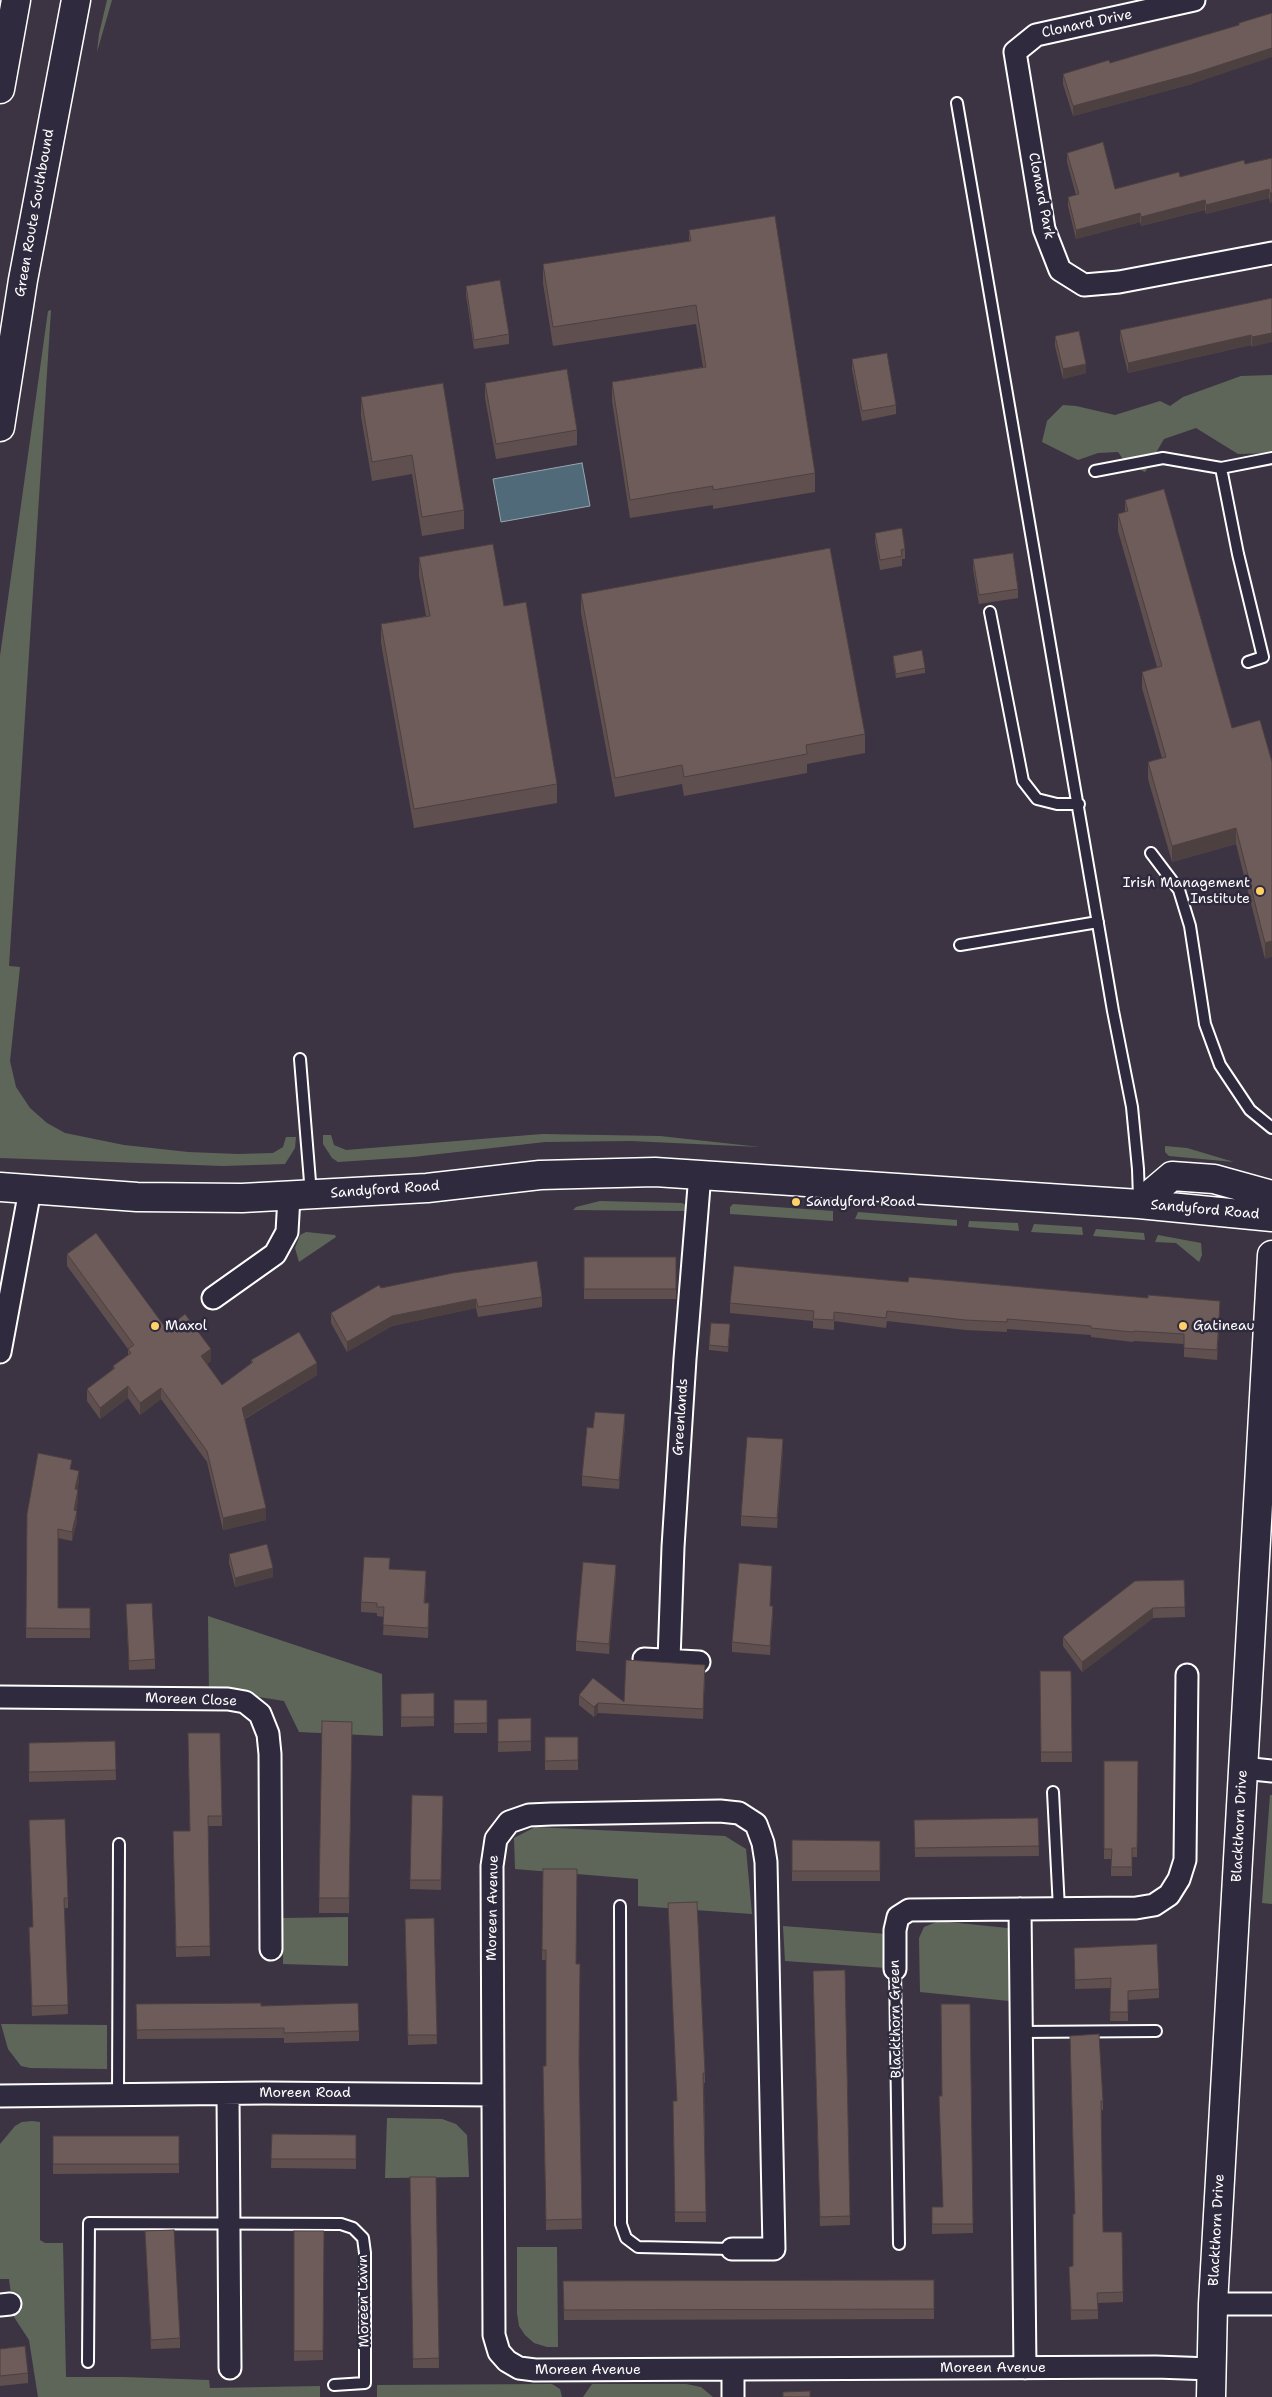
<!DOCTYPE html>
<style>
body{margin:0}
canvas{display:block;background:#3c3443}
</style>
<canvas width="1272" height="2397"></canvas>
<script>
const ctx = document.querySelector('canvas').getContext('2d');
ctx.lineJoin = 'round';
function fill(path, color) { ctx.fillStyle = color; ctx.fill(path, 'evenodd'); }
const poly = rows => new Path2D(rows.map(r => 'M' + r).join(''));
function trace(path, color, width, dash) { ctx.strokeStyle = color; ctx.lineWidth = width; ctx.lineCap = dash ? 'butt' : 'round'; ctx.setLineDash(dash || []); ctx.stroke(path); }
function drawText(font, color, halo, rows, align = 'center') {
  ctx.font = font + ' "Shantell Sans",sans-serif'; ctx.lineWidth = 5; ctx.setLineDash([]); ctx.textBaseline = 'middle'; ctx.strokeStyle = halo; ctx.fillStyle = color; for (const [text, x, y, turn = 0] of rows) {
    ctx.save(); ctx.translate(x, y); ctx.rotate((+turn || 0) * Math.PI / 180); ctx.textAlign = isNaN(turn) ? turn : align; if (halo) ctx.strokeText(text, 0, 0); ctx.fillText(text, 0, 0); ctx.restore();
  }
}
const green = poly([
 [107,0,112,0,97,52,99,34],
 [51,310,9,966,20,967,10,1061,16,1087,30,1108,47,1123,65,1133,124,1145,188,1152,238,1154,273,1153,283,1147,286,1137,296,1137,295,1148,285,1164,223,1166,0,1158,0,656,48,311],
 [1272,375,1272,453,1238,454,1196,428,1164,439,1145,472,1125,462,1118,452,1098,453,1078,460,1042,442,1047,421,1063,405,1076,406,1115,415,1160,401,1170,406,1183,397,1241,376],
 [542,1134,660,1136,760,1147,631,1141,545,1142,413,1157,338,1162,332,1158,323,1144,323,1135,331,1135,334,1145,346,1150],
 [1165,1146,1187,1148,1234,1162,1169,1156,1165,1152],
 [600,1201,682,1203,686,1205,686,1211,573,1210,576,1207],
 [733,1204,833,1211,833,1221,730,1214,730,1207],
 [858,1212,957,1220,957,1226,855,1219],
 [969,1221,1018,1223,1019,1231,968,1227],
 [1034,1224,1082,1227,1083,1235,1031,1232],
 [1096,1229,1144,1233,1145,1240,1093,1236],
 [306,1232,335,1235,336,1237,299,1262,295,1248,300,1235],
 [1158,1235,1201,1243,1202,1255,1199,1262,1176,1243,1155,1242],
 [208,1616,382,1674,383,1736,299,1732,284,1701,209,1689],
 [1270,1795,1272,1795,1272,1904,1262,1903],
 [535,1827,725,1836,746,1849,752,1914,638,1906,638,1879,515,1869,514,1838],
 [348,1917,348,1966,283,1964,283,1918],
 [939,1921,1017,1929,1019,2002,920,1992,919,1938,924,1927],
 [783,1926,887,1934,886,1968,785,1961],
 [1,2024,107,2025,107,2069,30,2068,21,2066,8,2049],
 [387,2118,442,2119,456,2124,467,2135,469,2177,385,2178],
 [32,2121,40,2122,40,2240,45,2243,63,2243,66,2377,124,2377,209,2380,210,2388,320,2386,320,2397,38,2397,29,2340,14,2317,9,2279,0,2279,0,2144,15,2126,22,2122],
 [517,2247,557,2247,558,2347,547,2347,534,2343,525,2335,519,2326,517,2313],
 [552,2384,560,2389,562,2397,377,2397,377,2385],
 [592,2384,686,2384,701,2387,713,2397,583,2397]
]);
const water = poly([
 [582,463,590,506,501,522,493,479,582,463]
]);
const lane = poly([
 [957,103,1113,1011,1132,1107,1138,1169,1139,1198],
 [1221,468,1238,554,1263,657,1248,662],
 [1095,471,1163,458,1221,468,1272,458],
 [990,612,1023,781,1037,799,1057,804,1079,804],
 [1151,853,1179,890,1190,926,1205,1024,1220,1065,1250,1110,1272,1128],
 [960,945,1098,922],
 [300,1059,311,1194],
 [1053,1792,1059,1909],
 [620,1906,621,2224,626,2238,638,2247,732,2249],
 [895,1969,899,2244],
 [1021,2032,1156,2031],
 [118,2094,119,1844],
 [88,2362,89,2223,341,2224,353,2228,363,2238,365,2253,365,2383,334,2385]
]);
const street = poly([
 [1194,0,1036,35,1015,52,1044,229,1060,270,1084,285,1119,282,1272,253],
 [213,1298,275,1254,287,1232,289,1197],
 [0,1352,30,1190],
 [644,1659,699,1662],
 [669,1660,673,1547,685,1359,700,1174],
 [0,1697,228,1699,245,1702,260,1714,268,1734,270,1754,271,1949],
 [1243,1768,1272,1771],
 [1020,1909,1025,2368],
 [895,1969,895,1930,898,1917,909,1910,1136,1908,1154,1905,1169,1895,1179,1879,1185,1860,1187,1675],
 [228,2094,230,2368],
 [0,2096,265,2093,493,2095],
 [732,2249,774,2249,766,1862,763,1843,756,1824,739,1813,720,1811,551,1814,529,1815,509,1822,496,1839,492,1866,494,2335,499,2352,507,2361,519,2368,535,2370,1156,2367,1211,2369],
 [1213,2304,1272,2304],
 [0,2305,10,2304],
 [733,2397,733,2370]
]);
const secondary = poly([
 [0,427,23,280,76,0],
 [0,1187,137,1197,242,1198,427,1188,540,1175,655,1172,1139,1204,1272,1217],
 [1139,1204,1172,1176,1214,1179,1272,1195],
 [1211,2397,1213,2304,1272,1255]
]);
const highway = poly([
 [0,89,16,0]
]);
const wall = poly([
 [1272,13,1192,84,1073,116,1063,84,1063,74,1110,63,1239,25,1239,23],
 [1067,153,1115,189,1245,164,1272,158,1272,202,1270,203,1269,198,1206,214,1205,210,1141,226,1140,222,1076,239,1068,206,1068,197,1076,195,1067,162],
 [689,230,815,473,815,492,713,509,713,505,630,518,612,401,612,382,703,367,696,324,553,346,543,283,543,264,689,241],
 [466,286,509,334,509,344,474,349,466,295],
 [1272,298,1252,347,1251,345,1128,373,1120,340,1120,330],
 [1055,336,1086,373,1063,379,1055,346],
 [852,359,896,405,896,414,862,421,852,369],
 [485,383,577,430,577,445,496,459,485,398],
 [361,397,464,510,464,529,422,536,412,474,372,481,361,416],
 [1125,500,1232,728,1272,762,1265,959,1236,844,1172,862,1148,779,1148,762,1162,758,1142,688,1142,672,1157,667,1118,531,1118,514,1125,512],
 [875,533,905,549,905,559,902,559,902,566,880,570,875,542],
 [419,557,504,606,557,784,557,803,414,828,381,643,381,624,426,616,419,576],
 [973,559,1018,589,1018,598,979,604,973,569],
 [581,594,865,734,865,753,807,764,807,773,684,796,682,784,615,797,581,613],
 [893,656,925,668,925,673,896,678,893,661],
 [67,1254,211,1361,207,1364,222,1385,251,1363,251,1360,317,1375,245,1419,266,1520,223,1530,207,1462,161,1399,140,1415,128,1398,100,1419,87,1401,87,1389,113,1369,113,1366,128,1355,128,1349,67,1266],
 [584,1257,676,1257,676,1299,584,1299],
 [908,1282,1220,1310,1217,1360,1184,1357,1184,1344,1134,1341,1133,1342,1091,1337,1091,1335,1007,1329,1007,1332,965,1330,887,1321,886,1328,834,1321,834,1330,813,1328,813,1321,730,1313,730,1303],
 [381,1288,542,1297,542,1307,478,1317,476,1308,392,1326,347,1352,331,1323,331,1313],
 [730,1329,728,1352,709,1350,709,1345],
 [625,1424,619,1489,582,1486,582,1476],
 [783,1449,777,1528,741,1526,741,1516],
 [72,1470,79,1481,77,1490,78,1500,76,1511,77,1521,72,1541,58,1538,58,1608,90,1608,90,1638,26,1638,27,1514],
 [229,1554,273,1577,235,1587,229,1563],
 [390,1569,426,1581,425,1603,429,1613,428,1638,383,1635,384,1617,377,1616,377,1613,361,1612,361,1602],
 [616,1574,609,1654,576,1651,576,1641],
 [1184,1580,1185,1617,1153,1618,1082,1672,1063,1646,1063,1637],
 [126,1604,155,1659,155,1669,129,1670],
 [771,1606,773,1616,770,1655,732,1652,732,1642],
 [1040,1671,1071,1671,1072,1762,1041,1762],
 [705,1674,703,1719,598,1713,594,1717,579,1705,579,1695,624,1702],
 [434,1693,434,1726,401,1727,401,1694],
 [454,1700,487,1700,487,1733,454,1733],
 [531,1718,531,1751,498,1752,498,1719],
 [322,1721,352,1722,349,1913,319,1913],
 [188,1733,222,1816,222,1826,208,1826,210,1956,176,1957,173,1831,190,1831],
 [545,1737,578,1737,578,1770,545,1770],
 [115,1741,116,1780,29,1782,29,1743],
 [1104,1761,1138,1761,1137,1857,1132,1857,1132,1876,1111,1876,1111,1859,1104,1859],
 [412,1795,443,1796,441,1890,410,1889],
 [1038,1818,1039,1856,915,1857,914,1820],
 [29,1820,68,1898,68,1908,64,1908,68,2014,32,2016,29,1927,33,1927],
 [792,1840,880,1841,880,1881,792,1881],
 [543,1869,576,1964,579,2065,582,2229,546,2230,543,2076,546,2066,546,1960,542,1960],
 [668,1903,705,2073,705,2083,704,2083,706,2222,675,2222,673,2101,677,2101],
 [434,1918,437,2044,408,2045,405,1919],
 [1074,1948,1159,1989,1159,1998,1128,2000,1128,2021,1110,2021,1111,1988,1075,1989],
 [845,1970,850,2225,820,2226,813,1971],
 [136,2004,261,2006,359,2031,359,2041,284,2043,284,2038,137,2039],
 [970,2004,973,2233,932,2234,932,2207,943,2207,942,2096],
 [1070,2046,1103,2101,1103,2110,1101,2110,1103,2232,1123,2292,1123,2302,1098,2303,1098,2319,1071,2320,1069,2267,1073,2266,1075,2214],
 [272,2134,356,2135,356,2169,271,2168],
 [53,2136,179,2136,179,2173,53,2174],
 [410,2177,436,2177,439,2368,413,2368],
 [145,2231,180,2338,180,2348,151,2349],
 [294,2231,324,2231,323,2360,294,2361],
 [934,2280,934,2319,564,2320,563,2281],
 [0,2349,28,2373,28,2383,0,2386]
]);
const shadedWall = poly([
 [1272,48,1272,57,1192,84,1073,116,1073,106],
 [1269,189,1269,198,1206,214,1206,205],
 [1270,193,1272,193,1272,202,1270,203],
 [1205,200,1205,210,1141,226,1141,217],
 [1140,213,1140,222,1076,239,1076,230],
 [1272,333,1272,342,1252,347,1252,337],
 [1251,335,1251,345,1128,373,1128,363],
 [1086,364,1086,373,1063,379,1063,369],
 [1236,828,1236,844,1172,862,1172,846],
 [1272,941,1272,957,1265,959,1265,943],
 [476,1299,476,1308,392,1326,347,1352,347,1342,392,1316],
 [1220,1301,1220,1310,1217,1360,1217,1350],
 [211,1349,211,1361,201,1368,201,1356],
 [317,1363,317,1375,242,1420,242,1408],
 [128,1386,128,1398,100,1419,100,1408],
 [161,1388,161,1399,140,1415,140,1403],
 [625,1414,625,1424,619,1489,619,1480],
 [783,1439,783,1449,777,1528,777,1518],
 [79,1471,79,1481,75,1499,75,1489],
 [78,1490,78,1500,74,1520,74,1510],
 [266,1508,266,1520,223,1530,223,1518],
 [77,1511,77,1521,72,1541,72,1532],
 [616,1565,616,1574,609,1654,609,1644],
 [273,1568,273,1577,235,1587,235,1578],
 [773,1606,773,1616,770,1655,770,1646],
 [1153,1608,1153,1618,1082,1672,1082,1662],
 [598,1703,598,1713,594,1717,594,1707]
]);
const building = poly([
 [1272,13,1272,48,1192,74,1073,106,1063,74,1109,60,1110,63,1239,25,1239,23,1272,13],
 [1103,142,1115,189,1179,172,1180,177,1244,160,1245,164,1272,158,1272,193,1270,193,1269,189,1206,205,1205,200,1141,217,1140,213,1076,230,1068,197,1079,194,1067,153,1103,142],
 [775,216,815,473,713,490,713,486,630,500,612,382,706,367,696,305,553,327,543,264,691,241,689,230,775,216],
 [500,280,509,334,474,340,466,286,500,280],
 [1272,298,1272,333,1252,337,1251,335,1128,363,1120,330,1272,298],
 [1079,331,1086,364,1063,369,1055,336,1079,331],
 [887,353,896,405,862,411,852,359,887,353],
 [567,369,577,430,496,444,485,383,567,369],
 [443,383,464,510,422,517,412,455,372,462,361,397,443,383],
 [1164,489,1232,728,1260,720,1272,762,1272,941,1265,943,1236,828,1172,846,1148,762,1166,757,1142,672,1162,666,1118,514,1128,511,1125,500,1164,489],
 [902,528,905,549,901,550,902,556,880,560,875,533,902,528],
 [493,544,504,606,526,602,557,784,414,809,381,624,430,616,419,557,493,544],
 [830,548,865,734,806,745,807,754,684,777,682,765,615,778,581,594,830,548],
 [1013,553,1018,589,979,595,973,559,1013,553],
 [922,650,925,668,896,674,893,656,922,650],
 [96,1233,165,1327,168,1328,185,1314,211,1349,201,1356,222,1385,253,1362,251,1360,299,1332,317,1363,242,1408,266,1508,223,1518,207,1451,161,1388,140,1403,128,1386,100,1408,87,1389,115,1368,113,1366,131,1353,128,1349,134,1345,67,1254,96,1233],
 [584,1257,676,1257,676,1289,584,1289,584,1257],
 [537,1261,542,1297,478,1307,476,1299,392,1316,347,1342,331,1313,379,1285,381,1288,453,1273,537,1261],
 [734,1266,908,1282,909,1277,1148,1298,1148,1295,1220,1301,1217,1350,1184,1348,1184,1334,1134,1331,1133,1332,1091,1328,1091,1326,1007,1319,1007,1322,965,1320,887,1311,886,1318,834,1312,834,1320,813,1319,814,1311,730,1303,734,1266],
 [711,1323,730,1324,728,1347,709,1345,711,1323],
 [595,1412,625,1414,619,1480,582,1476,587,1427,593,1428,595,1412],
 [747,1437,783,1439,777,1518,741,1516,747,1437],
 [38,1453,72,1460,70,1469,79,1471,75,1489,78,1490,74,1510,77,1511,72,1532,58,1529,58,1608,90,1608,90,1629,26,1628,27,1514,38,1453],
 [267,1544,273,1568,235,1578,229,1554,267,1544],
 [364,1557,390,1558,389,1569,426,1571,424,1603,429,1603,428,1628,383,1625,384,1607,377,1607,377,1603,361,1602,364,1557],
 [583,1562,616,1565,609,1644,576,1641,583,1562],
 [739,1563,772,1566,770,1606,773,1606,770,1646,732,1642,739,1563],
 [1184,1580,1185,1607,1153,1608,1082,1662,1063,1637,1135,1581,1184,1580],
 [152,1603,155,1659,129,1661,126,1604,152,1603],
 [626,1660,705,1665,703,1709,598,1703,594,1707,579,1695,593,1678,624,1702,626,1660],
 [1040,1671,1071,1671,1072,1752,1041,1752,1040,1671],
 [434,1693,434,1717,401,1717,401,1694,434,1693],
 [454,1700,487,1700,487,1723,454,1724,454,1700],
 [531,1718,531,1741,498,1742,498,1719,531,1718],
 [322,1721,352,1722,349,1898,319,1898,322,1721],
 [188,1733,220,1733,222,1816,208,1816,210,1946,176,1947,173,1831,190,1831,188,1733],
 [545,1737,578,1737,578,1760,545,1761,545,1737],
 [115,1741,116,1770,29,1772,29,1743,115,1741],
 [1104,1761,1138,1761,1137,1848,1132,1848,1132,1867,1111,1867,1112,1849,1104,1849,1104,1761],
 [412,1795,443,1796,441,1880,410,1880,412,1795],
 [1038,1818,1039,1846,915,1848,914,1820,1038,1818],
 [65,1819,68,1898,64,1898,68,2005,32,2006,29,1927,33,1927,29,1820,65,1819],
 [792,1840,880,1841,880,1871,792,1871,792,1840],
 [543,1869,577,1869,576,1964,580,1964,579,2061,582,2219,546,2220,543,2066,546,2066,546,1950,542,1950,543,1869],
 [697,1902,705,2073,703,2073,706,2212,675,2212,673,2101,677,2101,668,1903,697,1902],
 [434,1918,437,2035,408,2035,405,1919,434,1918],
 [1157,1944,1159,1989,1128,1991,1128,2012,1110,2012,1111,1978,1075,1980,1074,1948,1157,1944],
 [845,1970,850,2216,820,2217,813,1971,845,1970],
 [261,2003,261,2006,358,2003,359,2031,284,2033,284,2028,137,2030,136,2004,261,2003],
 [941,2004,970,2004,973,2224,932,2224,932,2207,943,2207,939,2096,942,2096,941,2004],
 [1099,2034,1103,2101,1101,2101,1103,2232,1122,2232,1123,2292,1097,2293,1098,2310,1071,2310,1069,2267,1073,2266,1073,2214,1075,2214,1070,2036,1099,2034],
 [272,2134,356,2135,356,2159,271,2159,272,2134],
 [53,2136,179,2136,179,2164,53,2164,53,2136],
 [410,2177,436,2177,439,2358,413,2359,410,2177],
 [174,2230,180,2338,151,2340,145,2231,174,2230],
 [294,2231,324,2231,323,2351,294,2351,294,2231],
 [934,2280,934,2309,564,2310,563,2281,934,2280],
 [25,2346,28,2373,0,2376,0,2349,25,2346],
 [810,2391,810,2397,783,2397,783,2392,810,2391]
]);
const markers = [
 [1260,891,5,"#ffd166"],
 [796,1202,5,"#ffd166"],
 [155,1326,5,"#ffd166"],
 [1183,1326,5,"#ffd166"]
];
const streetNames = [
 ["Clonard Drive",1087,24,-12],
 ["Clonard Park",1041,196,79],
 ["Green Route Southbound",35,213,-80],
 ["Sandyford Road",385,1190,-4],
 ["Sandyford Road",1205,1210,5],
 ["Greenlands",681,1417,-86],
 ["Moreen Close",191,1700,2],
 ["Blackthorn Drive",1240,1826,-87],
 ["Moreen Avenue",493,1908,-89],
 ["Blackthorn Green",896,2019,-91],
 ["Moreen Road",305,2093],
 ["Blackthorn Drive",1217,2230,-87],
 ["Moreen Lawn",364,2301,-91],
 ["Moreen Avenue",993,2368],
 ["Moreen Avenue",588,2370]
];
const poiNames = [
 ["Irish Management",1250,883,"right"],
 ["Institute",1250,899,"right"],
 ["Sandyford Road",806,1202],
 ["Maxol",165,1326],
 ["Gatineau",1193,1326]
];
fill(green, '#5e6659');
fill(water, '#516a79');
trace(water, '#97a6af', 1);
trace(lane, '#fff', 14);
trace(street, '#fff', 25);
trace(secondary, '#fff', 31);
trace(highway, '#fff', 31);
trace(lane, '#2f2a3d', 10);
trace(street, '#2f2a3d', 21);
trace(secondary, '#2f2a3d', 28);
trace(highway, '#2f2a3d', 28);
fill(wall, '#5f4f4e');
fill(shadedWall, '#4d4040');
fill(building, '#6e5c5b');
trace(building, '#4d4040', 1);
for (const [x, y, r, color] of markers) { const dot = new Path2D(); dot.arc(x, y, r, 0, 2 * Math.PI); ctx.fillStyle = color; ctx.fill(dot); trace(dot, '#2f2a3d', 2); }
drawText('14px', '#fff', '#2f2a3d', streetNames);
drawText('14px', '#fff', '#2f2a3d', poiNames, 'left');
</script>
